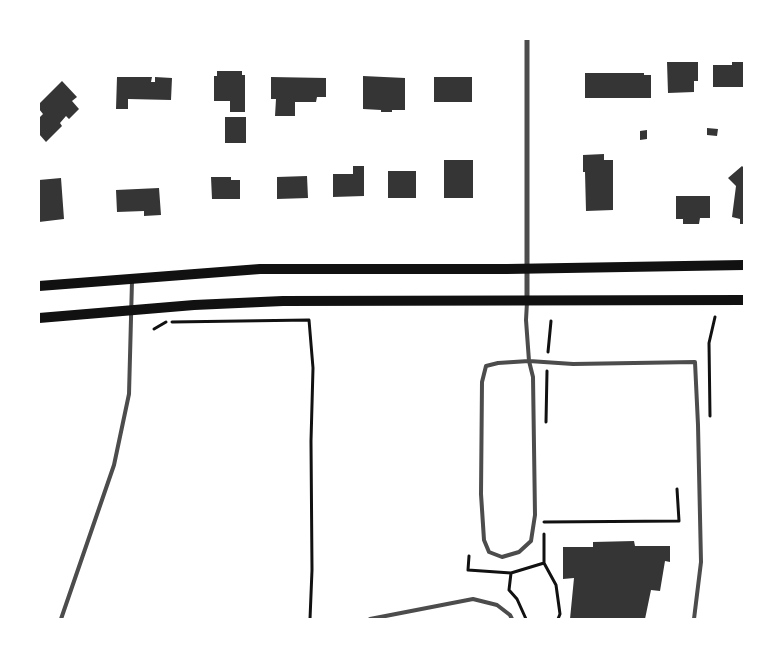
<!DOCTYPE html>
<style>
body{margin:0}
#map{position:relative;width:783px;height:658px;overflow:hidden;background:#fff;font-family:"PT Sans Narrow",sans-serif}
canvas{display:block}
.frame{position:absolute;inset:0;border:40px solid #fff;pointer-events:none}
</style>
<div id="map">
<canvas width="783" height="658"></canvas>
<div class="frame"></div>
</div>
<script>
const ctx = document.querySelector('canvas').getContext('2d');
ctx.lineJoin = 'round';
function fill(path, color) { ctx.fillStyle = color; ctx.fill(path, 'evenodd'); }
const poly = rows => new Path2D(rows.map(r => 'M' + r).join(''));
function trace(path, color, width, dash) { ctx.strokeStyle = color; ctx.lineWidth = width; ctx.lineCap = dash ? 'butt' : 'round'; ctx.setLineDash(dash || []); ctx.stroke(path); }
const building = poly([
 [667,62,698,62,698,81,694,81,694,92,668,93],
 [732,62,744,62,744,87,713,87,713,65,732,65],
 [217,71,242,71,242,75,245,75,245,112,230,112,230,101,214,101,214,76,217,76],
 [585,73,644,73,644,75,651,75,651,98,585,98],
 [363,76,405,78,405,110,392,110,392,112,381,112,381,110,363,109],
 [117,77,152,77,151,82,155,82,155,77,172,78,171,100,128,99,128,109,116,109],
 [271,77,326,78,326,97,317,97,316,102,295,102,295,116,275,116,276,99,271,99],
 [434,77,472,77,472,102,434,102],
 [62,81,77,97,72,101,79,109,69,119,66,116,60,123,62,126,46,142,39,134,39,118,43,114,39,109,39,104],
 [225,117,246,117,246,143,225,143],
 [707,128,718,129,717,136,707,135],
 [647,130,647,139,640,140,640,131],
 [604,154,604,160,613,160,613,210,586,211,585,172,583,172,583,155],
 [444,160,473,160,473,198,444,198],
 [353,166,364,166,364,196,333,197,333,174,353,174],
 [742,166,744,168,744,224,740,224,740,219,732,217,736,186,728,178],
 [388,171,416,171,416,198,388,198],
 [307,176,308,198,277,199,277,177],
 [211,177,231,177,231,180,240,180,240,199,212,199],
 [61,178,64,219,39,222,39,180],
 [159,188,161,215,144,216,144,211,117,212,116,190],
 [676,196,710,196,710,218,700,218,699,224,683,224,683,219,676,219],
 [634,541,635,546,670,546,670,562,665,561,660,591,651,590,645,619,570,619,574,578,563,579,563,547,593,547,593,542]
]);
const path = poly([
 [172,322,309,320,313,368,311,441,312,570,310,619],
 [154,329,166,322],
 [548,352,551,321],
 [710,416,709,343,715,317],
 [546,422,547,371],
 [544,522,679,521,677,489],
 [469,556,468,570,511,573,544,563,544,534],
 [544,563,556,585,560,614,558,619],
 [511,573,509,590,517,599,526,619]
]);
const service = poly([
 [527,302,526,320,529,361,533,377,535,515,531,541,519,552,502,557,489,552,484,540,481,494,482,382,486,366,498,363,529,361,573,364,695,362,698,425,701,562,694,619],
 [61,619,114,465,129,394,132,281],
 [370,619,473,599,497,605,510,615,512,619]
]);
const minor = poly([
 [527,39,527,300]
]);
const secondary = poly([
 [39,286,260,269,507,269,744,265],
 [39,318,194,305,283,301,744,300]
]);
fill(building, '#353535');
trace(path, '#111', 3);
trace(service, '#4c4c4c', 4);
trace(minor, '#4c4c4c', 5);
trace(secondary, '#111', 10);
</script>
